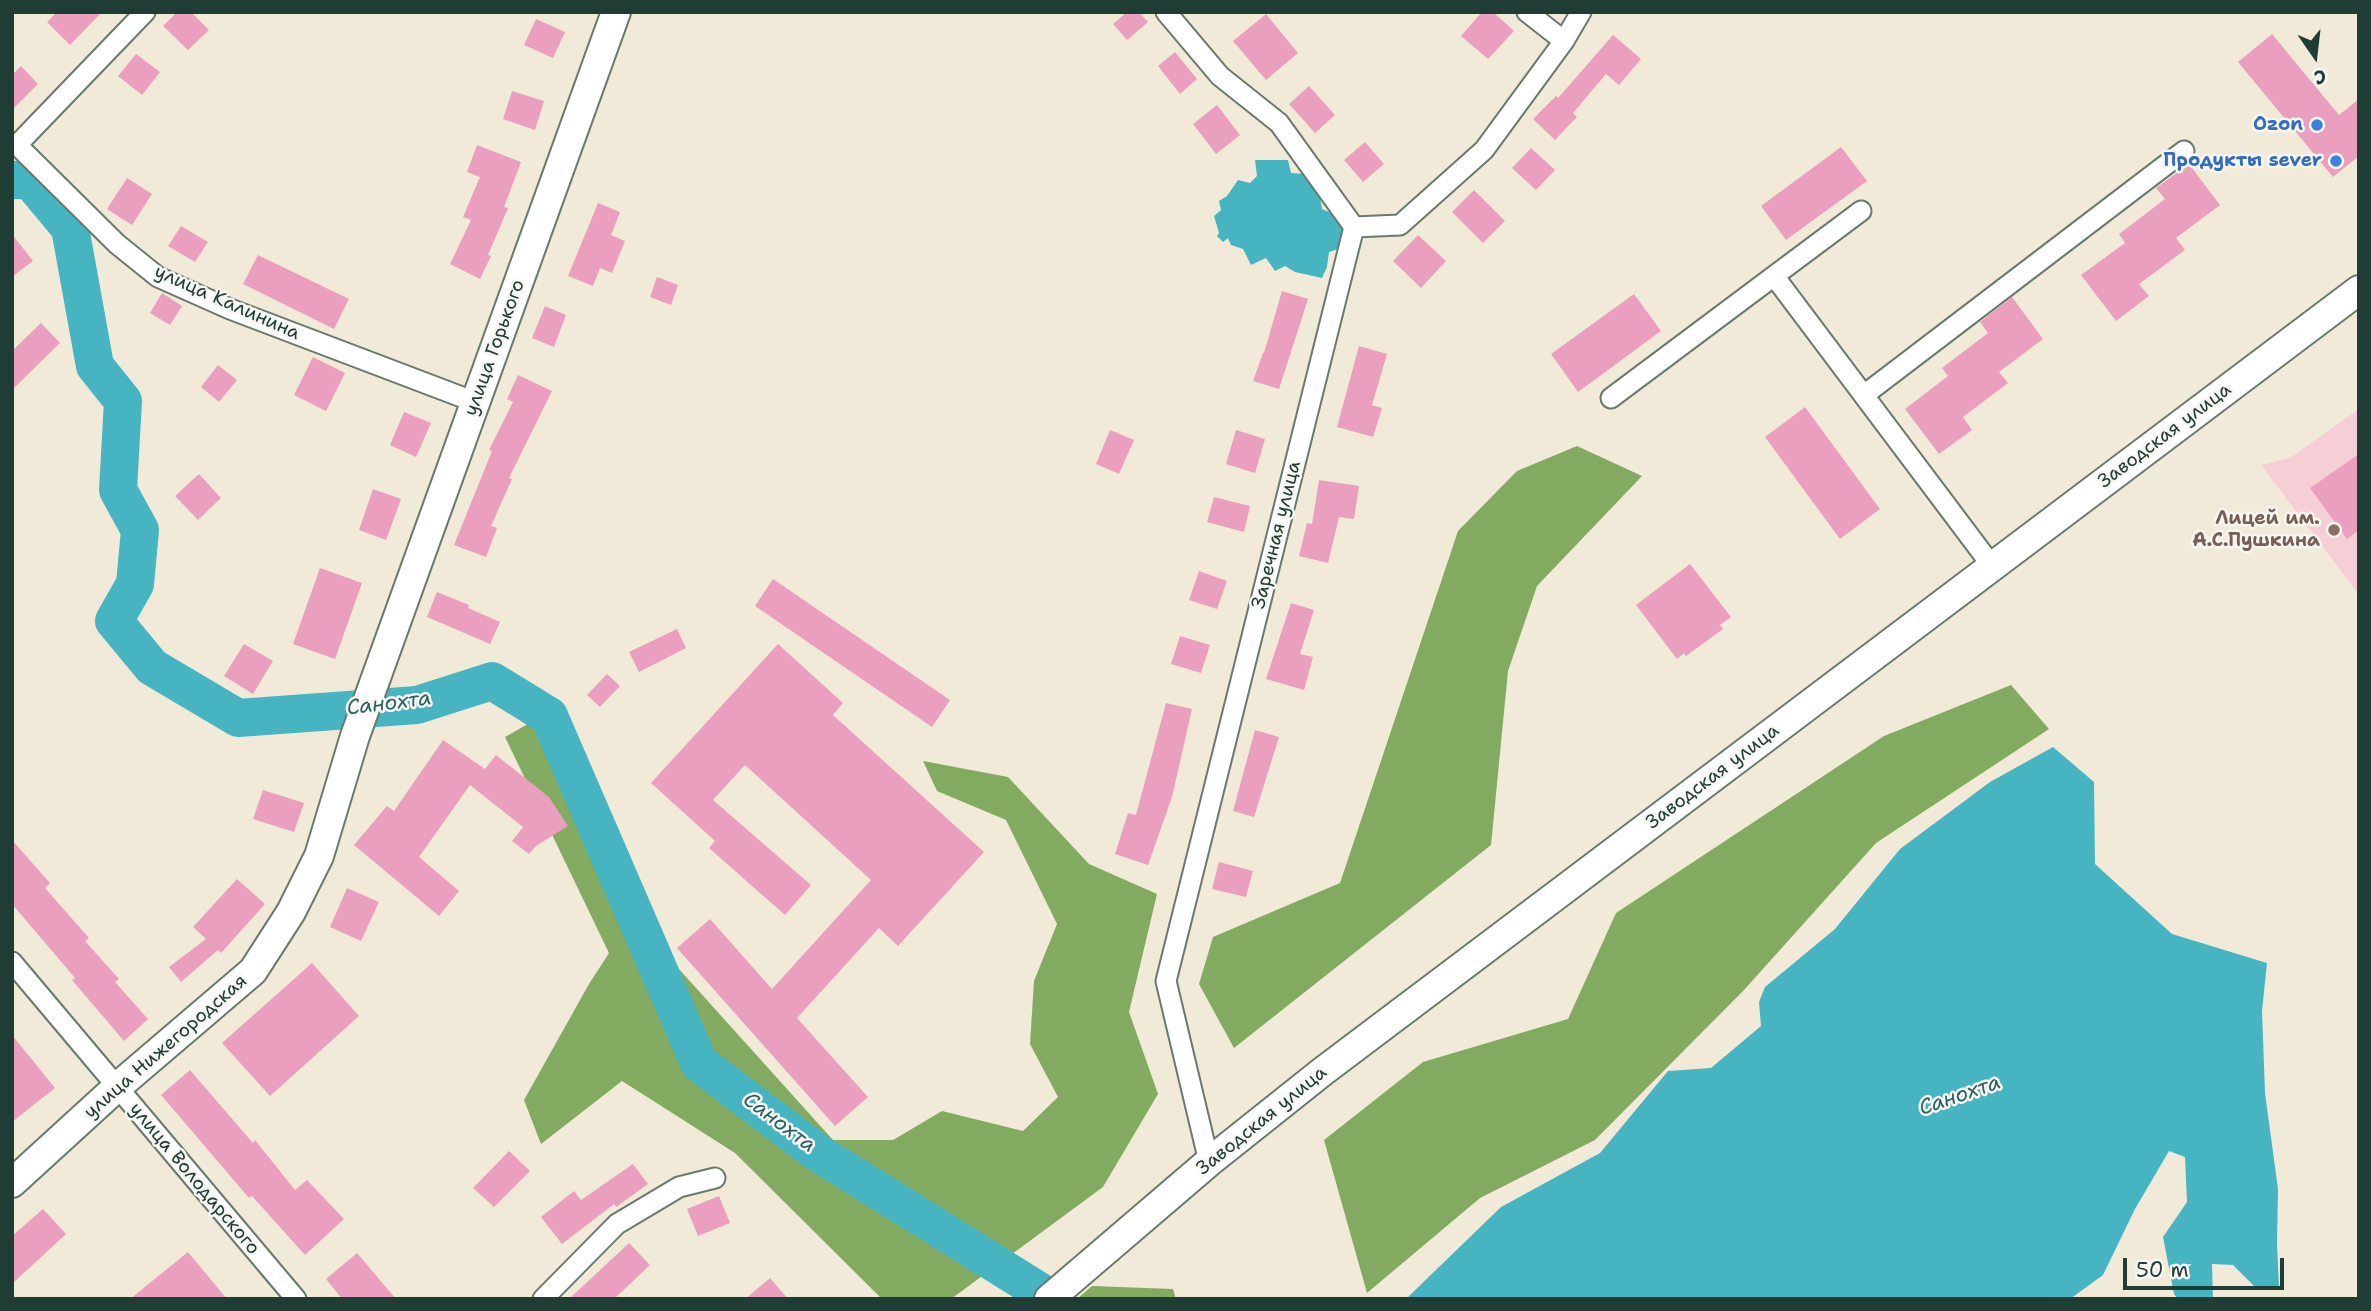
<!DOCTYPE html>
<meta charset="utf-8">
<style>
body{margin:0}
#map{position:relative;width:2371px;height:1311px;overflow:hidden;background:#f2ead8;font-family:"Shantell Sans",sans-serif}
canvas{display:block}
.frame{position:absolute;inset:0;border:14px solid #1f3d34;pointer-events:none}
.north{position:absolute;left:2280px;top:21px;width:70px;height:70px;-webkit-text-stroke:5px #f6f6f2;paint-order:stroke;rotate:166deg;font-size:19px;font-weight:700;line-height:28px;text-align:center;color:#1f3d34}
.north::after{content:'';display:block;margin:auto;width:24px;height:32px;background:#1f3d34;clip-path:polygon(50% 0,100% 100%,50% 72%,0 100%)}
.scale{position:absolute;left:2123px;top:1258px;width:161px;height:32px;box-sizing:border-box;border:4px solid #1f3d34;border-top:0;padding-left:9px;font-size:21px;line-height:24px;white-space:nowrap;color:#1f3d34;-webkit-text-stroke:5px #f6f6f2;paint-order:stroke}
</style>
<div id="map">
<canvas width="2371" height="1311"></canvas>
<div class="frame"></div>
<div class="north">С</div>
<div class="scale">50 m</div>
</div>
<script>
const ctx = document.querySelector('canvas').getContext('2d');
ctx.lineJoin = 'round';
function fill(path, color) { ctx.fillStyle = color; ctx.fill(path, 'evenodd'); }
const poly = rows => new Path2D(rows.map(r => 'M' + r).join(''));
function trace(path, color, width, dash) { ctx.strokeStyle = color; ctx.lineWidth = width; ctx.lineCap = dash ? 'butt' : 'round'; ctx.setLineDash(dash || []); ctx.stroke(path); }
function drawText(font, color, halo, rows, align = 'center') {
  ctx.font = font + ' "Shantell Sans",sans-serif'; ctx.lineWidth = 5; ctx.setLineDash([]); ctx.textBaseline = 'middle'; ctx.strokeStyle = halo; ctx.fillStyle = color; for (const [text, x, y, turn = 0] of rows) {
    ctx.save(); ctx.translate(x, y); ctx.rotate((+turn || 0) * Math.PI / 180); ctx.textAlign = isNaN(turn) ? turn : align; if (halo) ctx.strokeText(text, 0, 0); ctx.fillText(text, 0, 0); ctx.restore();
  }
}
const built = poly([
 [2359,409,2359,595,2261,465,2290,458]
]);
const forest = poly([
 [1577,446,1642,476,1537,586,1508,671,1491,845,1234,1048,1199,984,1213,937,1340,883,1458,531,1517,471],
 [2011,685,2049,729,1876,843,1744,990,1595,1140,1480,1198,1367,1293,1324,1140,1423,1062,1568,1019,1616,913,1884,736],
 [558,707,660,948,833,1140,893,1140,942,1111,1023,1131,1058,1097,1030,1044,1034,981,1057,924,1006,820,937,791,923,761,1008,777,1089,864,1157,894,1129,1012,1158,1094,1103,1187,951,1299,882,1299,735,1153,622,1081,541,1144,524,1100,589,984,609,953,505,737],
 [1092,1286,1173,1289,1176,1299,1077,1299]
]);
const water = poly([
 [1255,160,1288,160,1291,173,1304,174,1320,197,1322,209,1334,214,1343,223,1343,236,1338,249,1329,252,1327,267,1322,278,1295,272,1285,266,1275,271,1266,258,1251,265,1243,249,1231,245,1228,238,1223,242,1217,236,1219,233,1214,216,1221,210,1219,201,1227,196,1238,180,1250,183,1257,176],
 [2053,747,2094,782,2095,864,2172,934,2267,963,2262,1011,2265,1093,2278,1189,2277,1243,2279,1287,2258,1290,2233,1265,2212,1264,2213,1299,2178,1299,2174,1294,2163,1237,2187,1202,2185,1157,2169,1151,2135,1209,2103,1275,2070,1299,1403,1299,1408,1297,1501,1207,1600,1153,1668,1071,1711,1068,1761,1026,1759,1002,1765,987,1835,929,1900,849,1990,782]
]);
const river = poly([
 [12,180,30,180,70,228,95,366,123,401,118,490,140,530,135,584,114,621,152,667,238,718,417,705,492,681,549,716,699,1063,818,1153,1052,1299]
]);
const building = poly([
 [57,12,102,12,70,45,47,22],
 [177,12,191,12,209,30,188,50,163,26],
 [1127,12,1139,12,1148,22,1127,40,1113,24],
 [1482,12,1493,12,1514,31,1488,59,1461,36],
 [1266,14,1298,53,1266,80,1233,41],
 [536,19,565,32,553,58,524,45],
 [2272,34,2339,115,2359,99,2359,156,2333,177,2238,62],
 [1613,35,1641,59,1619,85,1606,74,1573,113,1577,117,1555,140,1533,119,1556,96,1558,98],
 [1175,52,1197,79,1180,94,1158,66],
 [136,54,160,72,142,95,118,76],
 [21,66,38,84,12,110,12,75],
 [1309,86,1335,115,1315,133,1289,104],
 [512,91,544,101,535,130,503,119],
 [1217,105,1240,135,1216,154,1193,124],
 [1365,142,1384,164,1363,182,1344,160],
 [477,145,521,162,504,207,508,208,488,255,491,256,480,279,450,264,471,220,463,217,480,177,467,172],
 [1841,147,1867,181,1786,240,1761,206],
 [1531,148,1555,170,1536,190,1512,168],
 [2189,164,2220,205,2176,238,2185,250,2139,284,2149,296,2116,321,2081,275,2125,243,2119,234,2165,199,2156,188],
 [127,178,152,194,132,225,107,209],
 [1474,190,1505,221,1483,243,1452,212],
 [598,203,620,212,611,235,625,241,612,273,600,268,593,286,568,276],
 [181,226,208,242,195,262,168,246],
 [12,234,33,261,12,277],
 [1418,235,1446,261,1421,288,1393,261],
 [258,255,349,299,334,329,243,284],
 [657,277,678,285,671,305,650,297],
 [1282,291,1308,299,1279,389,1253,381,1263,353,1264,353],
 [162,293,182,306,170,325,150,313],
 [1634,294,1661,331,1578,392,1551,354],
 [2012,297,2043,339,1999,372,2008,383,1963,417,1972,430,1939,454,1905,409,1948,376,1942,368,1988,333,1980,322],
 [545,306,566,315,554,347,532,338],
 [41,323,60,343,12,390,12,351],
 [1359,346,1387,354,1372,405,1382,408,1373,437,1337,427],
 [313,357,345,373,326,411,294,395],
 [218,365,237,380,219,402,201,387],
 [518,375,552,391,509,478,512,479,491,526,497,528,486,557,454,545,492,451,489,450,513,402,507,399],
 [1805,407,1880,509,1840,539,1765,437],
 [404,412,431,423,416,457,390,445],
 [1110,430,1134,440,1119,474,1096,464],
 [1236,430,1265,439,1255,473,1226,464],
 [2359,454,2359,530,2347,539,2310,488],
 [199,474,221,498,198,520,175,496],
 [1319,480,1359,486,1354,519,1339,517,1328,563,1299,556,1307,523,1312,524],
 [373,489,401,499,386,540,359,530],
 [1214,497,1250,506,1244,532,1207,522],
 [1690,564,1731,617,1720,625,1723,629,1686,656,1684,653,1677,659,1636,605],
 [320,568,362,583,335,659,293,644],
 [1199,571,1227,581,1217,609,1189,600],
 [773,579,950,700,932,727,755,606],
 [437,592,469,605,468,608,500,622,490,644,427,617],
 [1291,603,1314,610,1300,654,1313,657,1304,690,1266,679],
 [677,629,686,648,639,672,629,652],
 [1180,636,1210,645,1201,673,1171,664],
 [244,644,273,661,253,694,224,676],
 [778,644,843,703,833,715,984,852,898,946,879,928,797,1018,868,1097,835,1126,677,948,710,919,772,989,871,880,745,765,713,800,811,885,785,915,709,848,715,841,651,783],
 [607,674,620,686,600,707,587,695],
 [1166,703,1192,709,1172,797,1148,865,1115,854,1128,813,1136,815],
 [1255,730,1279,737,1254,817,1233,811],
 [443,740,485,769,496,755,549,797,568,826,536,846,529,854,512,841,523,827,470,785,419,857,459,891,439,916,354,845,387,806,394,811],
 [263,790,304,803,294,832,253,819],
 [12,840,50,883,45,888,89,938,85,941,119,979,115,982,148,1019,124,1041,72,980,75,978,12,904],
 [1219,862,1253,871,1246,897,1212,889],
 [237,879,265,904,221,953,218,950,181,982,169,967,206,939,193,927],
 [347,888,379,902,361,941,330,927],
 [312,963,359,1016,270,1096,222,1043],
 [12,1035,55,1088,12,1122],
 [190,1070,253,1143,255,1140,295,1190,307,1180,344,1219,305,1255,252,1196,249,1198,161,1095],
 [509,1151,530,1171,494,1207,473,1188],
 [633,1164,648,1184,616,1207,614,1204,562,1244,541,1217,574,1191,581,1200],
 [719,1196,730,1223,698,1236,687,1209],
 [43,1209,66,1234,12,1284,12,1236],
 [629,1243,650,1265,614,1299,569,1299],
 [188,1252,227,1299,130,1299],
 [357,1253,396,1299,342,1299,326,1279],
 [770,1278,788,1299,745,1299]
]);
const street = poly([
 [1166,12,1220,76,1279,123,1354,227],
 [1527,12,1564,41],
 [17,145,117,244,158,277,230,309,475,402],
 [12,146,17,145,145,12],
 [1354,227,1400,225,1484,150,1564,41,1581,12],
 [1774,276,1861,211],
 [1864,395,2184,151],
 [1611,398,1774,276,1992,566],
 [12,962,296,1299],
 [1209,1162,1166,981,1354,227],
 [543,1299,617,1224,679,1187,715,1178]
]);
const secondary = poly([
 [12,1183,116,1088,253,971,291,912,319,856,355,736,616,12],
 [1049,1299,1209,1162,1322,1072,2359,290]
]);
const markers = [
 [2317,125,7,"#3f7fe0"],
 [2336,161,7,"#3f7fe0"],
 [2334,530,7,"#8d6e63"]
];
const shopNames = [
 ["Ozon",2303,125],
 ["Продукты sever",2322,161]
];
const streetNames = [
 ["улица Калинина",227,303,24],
 ["улица Горького",495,348,-70],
 ["Заводская улица",2165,436,-37],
 ["Заречная улица",1277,535,-76],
 ["Заводская улица",1713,777,-37],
 ["улица Нижегородская",166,1047,-41],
 ["Заводская улица",1262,1121,-39],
 ["улица Володарского",194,1179,50]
];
const educationNames = [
 ["Лицей им.",2320,519],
 ["А.С.Пушкина",2320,541]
];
const waterNames = [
 ["Санохта",389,704,-7],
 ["Санохта",1960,1096,-19],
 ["Санохта",779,1123,37]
];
fill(built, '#f6cfd6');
fill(forest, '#82aa61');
fill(water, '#47b4c2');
trace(river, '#47b4c2', 38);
fill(building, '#eb9fbe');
trace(street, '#697a6d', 23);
trace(secondary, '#697a6d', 32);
trace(street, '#fff', 19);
trace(secondary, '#fff', 28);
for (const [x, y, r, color] of markers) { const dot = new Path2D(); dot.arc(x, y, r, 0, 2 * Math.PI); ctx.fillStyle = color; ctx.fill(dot); trace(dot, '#f6f6f2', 2.5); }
drawText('bold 19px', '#366cbe', '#f6f6f2', shopNames, 'right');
drawText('19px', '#1f3d34', '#f6f6f2', streetNames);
drawText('bold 19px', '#785e54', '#f6f6f2', educationNames, 'right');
drawText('italic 21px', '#2b615f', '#f6f6f2', waterNames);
</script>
